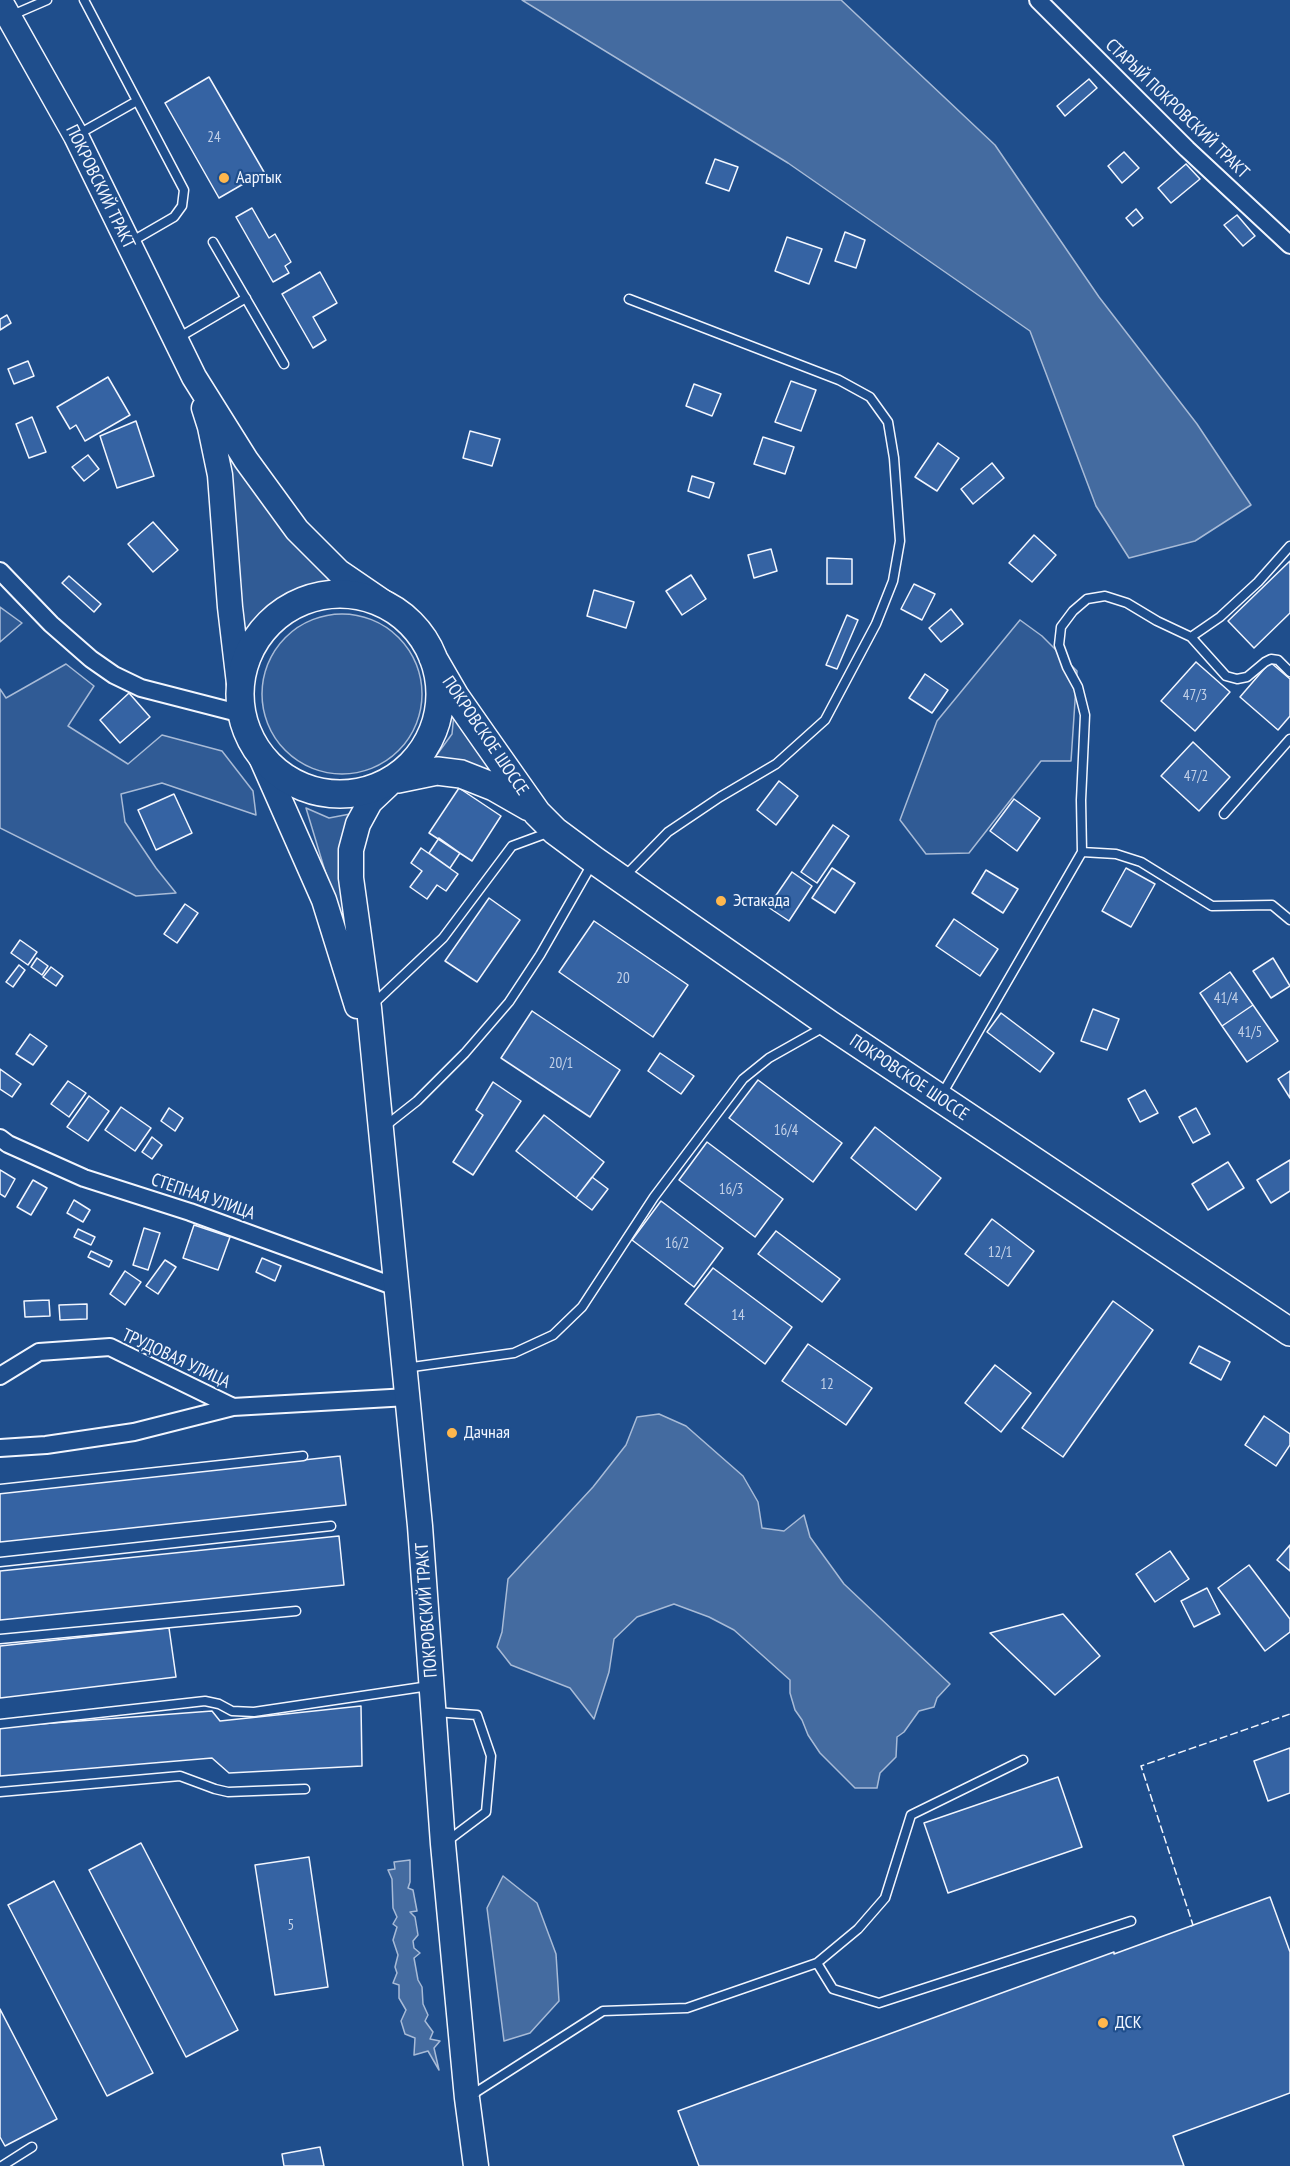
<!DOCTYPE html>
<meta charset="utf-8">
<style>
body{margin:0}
canvas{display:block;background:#1f4e8c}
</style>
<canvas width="1290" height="2166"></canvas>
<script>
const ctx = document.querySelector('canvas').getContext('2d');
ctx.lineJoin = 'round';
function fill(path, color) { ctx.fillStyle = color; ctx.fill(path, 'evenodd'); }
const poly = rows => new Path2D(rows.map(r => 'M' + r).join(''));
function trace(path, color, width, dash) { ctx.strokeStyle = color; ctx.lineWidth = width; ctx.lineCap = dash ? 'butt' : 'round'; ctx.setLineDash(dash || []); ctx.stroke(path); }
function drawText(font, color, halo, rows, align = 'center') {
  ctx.font = font + ' "PT Sans Narrow",sans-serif'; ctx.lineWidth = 4.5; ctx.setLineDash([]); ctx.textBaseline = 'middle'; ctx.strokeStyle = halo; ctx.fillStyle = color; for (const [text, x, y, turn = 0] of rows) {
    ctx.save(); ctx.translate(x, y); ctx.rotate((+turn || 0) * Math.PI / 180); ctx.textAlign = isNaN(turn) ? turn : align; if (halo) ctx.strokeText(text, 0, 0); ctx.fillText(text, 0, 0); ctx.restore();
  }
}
const built = poly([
 [224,444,350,582,305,591,245,642,224,444],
 [0,607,22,623,0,642,0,607],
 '262 694a80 80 0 1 1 160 0a80 80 0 1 1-160 0Z',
 [1020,620,1042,636,1077,671,1071,761,1041,761,969,853,926,854,900,820,937,721,1020,620],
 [66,664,94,686,68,726,128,764,162,735,222,751,253,791,256,815,162,783,121,794,125,822,156,868,176,893,136,896,0,828,0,689,6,698,66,664],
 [455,704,514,784,433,760,452,734,455,704],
 [306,808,329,818,350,814,347,944,306,808]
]);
const water = poly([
 [522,0,841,0,995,145,1099,297,1197,424,1251,505,1195,541,1129,558,1096,506,1030,331,788,163,522,0],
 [659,1414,686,1426,743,1476,758,1502,762,1528,784,1531,804,1515,810,1537,844,1584,950,1684,937,1698,934,1707,919,1711,904,1732,897,1737,896,1757,880,1773,877,1788,855,1788,820,1753,808,1735,802,1720,795,1710,790,1693,790,1680,734,1630,709,1617,674,1604,637,1617,614,1639,609,1672,594,1719,570,1688,511,1665,497,1647,502,1632,508,1579,593,1487,626,1445,637,1417,659,1414],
 [410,1860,410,1882,408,1888,413,1890,417,1911,410,1912,415,1917,418,1935,413,1941,414,1948,420,1953,414,1958,418,1980,422,1987,423,2004,428,2015,425,2021,433,2032,430,2039,440,2041,434,2048,439,2070,428,2051,414,2055,415,2038,405,2034,401,2021,406,2010,399,1998,399,1985,393,1983,397,1973,395,1967,398,1955,393,1940,397,1927,393,1924,397,1917,393,1908,392,1879,388,1870,395,1869,394,1862,410,1860],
 [503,1876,537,1903,556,1954,559,2001,530,2033,504,2041,487,1908,503,1876]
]);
const building = poly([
 [209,77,264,172,219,198,165,103,209,77],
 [1089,79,1097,88,1065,116,1057,106,1089,79],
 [1124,152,1139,168,1122,183,1108,166,1124,152],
 [715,159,738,167,729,191,706,183,715,159],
 [1186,164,1200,179,1171,203,1158,188,1186,164],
 [252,208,269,238,275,234,291,262,285,266,289,273,273,282,236,217,252,208],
 [1136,209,1143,218,1133,226,1126,218,1136,209],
 [1237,215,1255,236,1243,246,1224,225,1237,215],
 [845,232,865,240,856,268,835,261,845,232],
 [787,237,822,249,809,284,775,271,787,237],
 [320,272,337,303,313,317,326,340,313,348,282,294,320,272],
 [7,315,11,323,0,330,0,319,7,315],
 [28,361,34,376,14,384,8,369,28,361],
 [108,377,130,415,85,441,76,425,70,429,57,407,108,377],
 [791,381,816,390,801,431,775,422,791,381],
 [694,384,721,394,712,416,686,406,694,384],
 [32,417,46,452,29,458,16,424,32,417],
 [136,421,154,476,117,488,100,436,136,421],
 [470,431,500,439,492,466,463,458,470,431],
 [763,437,794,447,785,474,754,464,763,437],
 [938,443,959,458,937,491,915,477,938,443],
 [88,455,99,469,84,481,72,467,88,455],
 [992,463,1004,478,973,504,961,489,992,463],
 [692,476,714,483,709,498,688,491,692,476],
 [153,522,178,550,153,572,128,544,153,522],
 [1034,535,1056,555,1032,582,1009,563,1034,535],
 [771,549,777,571,754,578,748,555,771,549],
 [827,558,852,559,852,584,827,584,827,558],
 [1290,561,1290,613,1254,648,1228,621,1290,561],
 [691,575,706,599,682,615,666,591,691,575],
 [69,576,101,604,94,612,62,583,69,576],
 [914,584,935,594,922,620,901,609,914,584],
 [594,590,634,602,626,628,587,616,594,590],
 [951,609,963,624,941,642,929,628,951,609],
 [847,615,858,620,837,669,826,665,847,615],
 [1196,662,1230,692,1195,731,1161,701,1196,662],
 [1270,662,1290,679,1290,716,1278,730,1240,697,1270,662],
 [925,674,948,690,932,713,909,698,925,674],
 [129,693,150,717,120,743,100,720,129,693],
 [1193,742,1230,777,1199,811,1161,776,1193,742],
 [779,781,798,796,776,825,757,810,779,781],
 [459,788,501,816,472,861,429,833,459,788],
 [174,794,192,833,156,850,138,810,174,794],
 [1014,799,1040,818,1017,851,990,831,1014,799],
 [833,825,849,836,817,883,801,872,833,825],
 [439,838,460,853,450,868,429,853,439,838],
 [421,848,458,874,446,891,437,885,427,899,410,887,422,871,411,863,421,848],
 [832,868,855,883,835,913,812,898,832,868],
 [1126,868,1155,884,1131,927,1102,911,1126,868],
 [986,870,1018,889,1003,913,972,893,986,870],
 [792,872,812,886,789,921,768,907,792,872],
 [489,898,520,920,477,982,445,961,489,898],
 [185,904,198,913,177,943,164,934,185,904],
 [954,919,998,949,980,976,936,946,954,919],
 [594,921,688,985,653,1037,559,972,594,921],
 [20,940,37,952,28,965,11,953,20,940],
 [37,958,48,966,42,975,31,967,37,958],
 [1273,958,1290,986,1271,998,1253,971,1273,958],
 [19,965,25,970,13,987,6,982,19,965],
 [51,967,63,976,56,986,43,977,51,967],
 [1230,972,1253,1005,1222,1026,1200,993,1230,972],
 [1253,1005,1278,1041,1247,1062,1222,1026,1253,1005],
 [1093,1009,1119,1019,1107,1050,1081,1041,1093,1009],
 [532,1011,620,1070,590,1117,501,1058,532,1011],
 [1001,1013,1054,1053,1040,1072,987,1032,1001,1013],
 [30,1034,47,1046,33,1065,16,1054,30,1034],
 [660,1053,694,1076,681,1094,648,1071,660,1053],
 [0,1069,21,1084,12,1097,0,1089,0,1069],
 [1290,1071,1290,1098,1278,1079,1290,1071],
 [758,1080,842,1143,813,1182,729,1118,758,1080],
 [68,1081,86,1093,69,1117,51,1104,68,1081],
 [493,1082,521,1101,473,1175,453,1162,483,1115,476,1110,493,1082],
 [1145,1090,1158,1113,1140,1122,1128,1099,1145,1090],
 [89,1096,109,1111,88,1141,67,1127,89,1096],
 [121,1107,151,1128,135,1151,105,1130,121,1107],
 [169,1108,183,1118,175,1131,161,1121,169,1108],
 [1196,1108,1210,1134,1193,1143,1179,1117,1196,1108],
 [544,1115,604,1162,576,1198,516,1151,544,1115],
 [875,1127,941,1178,916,1210,851,1158,875,1127],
 [152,1137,162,1145,152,1159,142,1152,152,1137],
 [707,1142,783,1199,755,1237,679,1180,707,1142],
 [1290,1160,1290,1191,1271,1203,1257,1180,1290,1160],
 [1228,1162,1244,1188,1208,1210,1192,1184,1228,1162],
 [0,1170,15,1179,5,1197,0,1194,0,1170],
 [592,1177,608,1189,592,1210,576,1198,592,1177],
 [33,1180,47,1188,31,1215,17,1207,33,1180],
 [74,1200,90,1210,83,1222,67,1213,74,1200],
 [661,1201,723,1248,694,1287,632,1240,661,1201],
 [992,1219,1034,1251,1008,1286,965,1254,992,1219],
 [194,1225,230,1237,218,1270,183,1258,194,1225],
 [144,1228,160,1233,148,1270,133,1265,144,1228],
 [78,1229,95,1237,91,1245,74,1237,78,1229],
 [776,1231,840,1279,822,1302,758,1254,776,1231],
 [91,1251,112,1261,109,1267,88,1257,91,1251],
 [262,1258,281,1266,275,1281,256,1272,262,1258],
 [165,1260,176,1267,158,1294,146,1286,165,1260],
 [713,1268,792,1327,765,1364,685,1304,713,1268],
 [125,1271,141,1282,125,1305,110,1294,125,1271],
 [49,1300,50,1316,25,1317,24,1301,49,1300],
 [1113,1301,1153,1330,1063,1457,1022,1428,1113,1301],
 [87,1304,87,1319,60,1320,59,1305,87,1304],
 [808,1344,872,1388,846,1425,782,1381,808,1344],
 [1199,1346,1230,1362,1221,1380,1190,1363,1199,1346],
 [995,1365,1031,1393,1001,1432,965,1403,995,1365],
 [1264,1416,1290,1434,1290,1445,1276,1466,1245,1445,1264,1416],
 [340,1456,346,1505,0,1542,0,1493,340,1456],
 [339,1536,344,1585,0,1620,0,1571,339,1536],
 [1290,1545,1290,1571,1277,1560,1290,1545],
 [1170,1551,1189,1579,1155,1602,1136,1574,1170,1551],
 [1249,1565,1290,1619,1290,1632,1265,1651,1218,1588,1249,1565],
 [1207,1588,1220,1614,1194,1627,1181,1601,1207,1588],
 [1063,1614,1100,1656,1055,1695,990,1633,1063,1614],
 [169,1628,176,1677,0,1698,0,1646,169,1628],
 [361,1706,362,1766,229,1773,212,1758,0,1776,0,1727,212,1711,220,1721,361,1706],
 [1290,1748,1290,1793,1268,1801,1254,1761,1290,1748],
 [1058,1777,1082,1847,948,1893,924,1823,1058,1777],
 [141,1843,238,2030,186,2057,89,1870,141,1843],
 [309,1857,328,1987,275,1995,255,1865,309,1857],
 [54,1881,153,2073,107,2096,8,1905,54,1881],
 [1270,1897,1290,1952,1290,2093,1173,2136,1184,2166,699,2166,678,2111,1114,1952,1114,1954,1270,1897],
 [0,2009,57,2119,5,2146,0,2137,0,2009],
 [320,2147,324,2166,284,2166,282,2154,320,2147]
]);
const service = poly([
 [84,0,184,190,182,206,174,217,129,243],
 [10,16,47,0],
 [77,135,137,101],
 [213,242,284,364],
 [178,338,246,298],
 [1191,637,1226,676,1237,679,1247,677,1265,662,1271,659,1278,660,1290,672],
 [1224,814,1290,739],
 [1082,852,1116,854,1141,862,1212,906,1272,905,1290,920],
 [624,877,668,832,720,797,776,764,825,720,876,624,893,581,900,541,894,458,888,422,870,397,839,380,629,299],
 [371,1006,443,938,512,846,550,832],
 [941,1096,1082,852,1081,800,1085,715,1078,687,1067,667,1059,645,1061,627,1073,611,1087,599,1105,596,1127,603,1157,621,1191,637,1220,617,1258,582,1290,546],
 [384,1127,417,1101,465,1053,509,1002,540,955,592,864],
 [405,1368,514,1353,553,1335,582,1307,654,1197,743,1079,769,1058,824,1027],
 [0,1489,303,1456],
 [0,1562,331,1526],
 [0,1639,296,1611],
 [435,1712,477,1715,491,1756,486,1812,446,1842],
 [0,1724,205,1701,219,1704,232,1711,254,1712,429,1686],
 [0,1792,180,1776,215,1789,228,1792,305,1789],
 [817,1963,858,1929,885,1898,911,1815,1023,1760],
 [470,2096,603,2011,687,2008,817,1963,833,1989,879,2003,1131,1921],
 [2,2166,32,2147]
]);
const minor = poly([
 [1038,0,1187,149,1290,245],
 [0,571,51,624,91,659,114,675,141,688,242,714],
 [0,1138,8,1144,84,1178,190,1212,396,1287],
 [0,1376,39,1352,110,1347,233,1407,408,1397],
 [0,1448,46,1445,134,1432,233,1407]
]);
const secondary = poly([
 [0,1,76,136,194,377,246,460,297,530,339,572,399,613],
 [204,408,210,427,220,475,230,607,240,692],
 [259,753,324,900,357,1006],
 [388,785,370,802,358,824,351,850,351,878,369,1008,420,1526,443,1844,467,2098,476,2166]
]);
const primary = poly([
 '240 694a100 100 0 1 1 200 0a100 100 0 1 1-200 0Z',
 [433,658,455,696,485,739,537,813,555,831,594,860,829,1024,1290,1332],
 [398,779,437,771,461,774,494,787,529,807]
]);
const fence = poly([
 [1191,1926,1193,1925,1141,1766,1290,1714]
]);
const markers = [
 [224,178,6,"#ffb74d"],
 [721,901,6,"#ffb74d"],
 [452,1433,6,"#ffb74d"],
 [1103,2023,6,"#ffb74d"]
];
const numberNames = [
 ["24",214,138],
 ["47/3",1195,696],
 ["47/2",1196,777],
 ["20",623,979],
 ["41/4",1226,999],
 ["41/5",1250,1033],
 ["20/1",561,1064],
 ["16/4",786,1131],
 ["16/3",731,1190],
 ["16/2",677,1244],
 ["12/1",1000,1253],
 ["14",738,1316],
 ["12",827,1385],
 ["5",291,1926]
];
const streetNames = [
 ["СТАРЫЙ ПОКРОВСКИЙ ТРАКТ",1177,109,44],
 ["ПОКРОВСКИЙ ТРАКТ",100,187,64],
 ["ПОКРОВСКОЕ ШОССЕ",485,736,56],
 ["ПОКРОВСКОЕ ШОССЕ",909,1078,34],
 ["СТЕПНАЯ УЛИЦА",203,1197,19],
 ["ТРУДОВАЯ УЛИЦА",176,1359,25],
 ["ПОКРОВСКИЙ ТРАКТ",427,1610,-94]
];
const poiNames = [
 ["Аартык",236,178],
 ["Эстакада",733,901],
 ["Дачная",464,1433],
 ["ДСК",1115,2023]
];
fill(built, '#305b95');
trace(built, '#a8bbd7', 1.5);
fill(water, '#446ba0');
trace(water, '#a8bbd7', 1.5);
fill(building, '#3563a3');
trace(building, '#f2f6ff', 1.5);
trace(service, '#f2f6ff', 11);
trace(minor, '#f2f6ff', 20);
trace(secondary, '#f2f6ff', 27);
trace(primary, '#f2f6ff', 30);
trace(service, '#1f4e8c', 8);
trace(minor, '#1f4e8c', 16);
trace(secondary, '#1f4e8c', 24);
trace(primary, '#1f4e8c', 27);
trace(fence, '#f2f6ff', 1.5, [8, 3]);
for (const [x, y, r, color] of markers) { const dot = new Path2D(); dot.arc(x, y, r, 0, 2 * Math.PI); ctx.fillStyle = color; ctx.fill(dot); trace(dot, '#1f4e8c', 2); }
drawText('15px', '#c3d1e8', null, numberNames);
drawText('18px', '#f2f6ff', '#1f4e8c', streetNames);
drawText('18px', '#f2f6ff', '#1f4e8c', poiNames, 'left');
</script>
